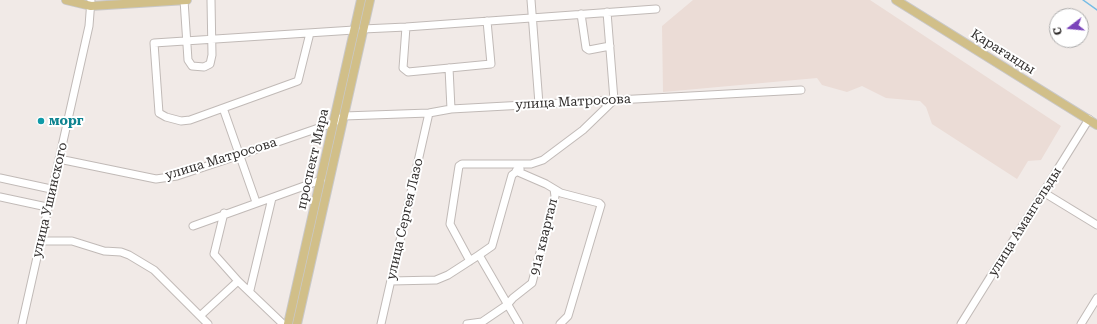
<!DOCTYPE html>
<meta charset="utf-8">
<style>
body{margin:0}
#map{position:relative;width:1097px;height:324px;overflow:hidden;background:#f1eae7;font-family:"Roboto Serif",serif}
canvas{display:block}
.north{position:absolute;left:1049px;top:8px;width:40px;height:40px;box-sizing:border-box;background:#fff;border:1px solid #acabab;border-radius:50%;rotate:254deg;font-size:11px;font-weight:700;line-height:16px;text-align:center;color:#302d2c}
.north::after{content:'';display:block;margin:auto;width:14px;height:18px;background:#7a43ba;clip-path:polygon(50% 0,100% 100%,50% 72%,0 100%)}
</style>
<div id="map">
<canvas width="1097" height="324"></canvas>
<div class="north">С</div>
</div>
<script>
const ctx = document.querySelector('canvas').getContext('2d');
ctx.lineJoin = 'round';
function fill(path, color) { ctx.fillStyle = color; ctx.fill(path, 'evenodd'); }
const poly = rows => new Path2D(rows.map(r => 'M' + r).join(''));
function trace(path, color, width, dash) { ctx.strokeStyle = color; ctx.lineWidth = width; ctx.lineCap = dash ? 'butt' : 'round'; ctx.setLineDash(dash || []); ctx.stroke(path); }
function drawText(font, color, halo, rows, align = 'center') {
  ctx.font = font + ' "Roboto Serif",serif'; ctx.lineWidth = 4; ctx.setLineDash([]); ctx.textBaseline = 'middle'; ctx.strokeStyle = halo; ctx.fillStyle = color; for (const [text, x, y, turn = 0] of rows) {
    ctx.save(); ctx.translate(x, y); ctx.rotate((+turn || 0) * Math.PI / 180); ctx.textAlign = isNaN(turn) ? turn : align; if (halo) ctx.strokeText(text, 0, 0); ctx.fillText(text, 0, 0); ctx.restore();
  }
}
const built = poly([
 [693,0,870,0,1061,126,1041,160,1028,161,1017,179,932,124,926,107,920,101,886,98,862,86,847,92,822,85,817,78,663,92,662,26]
]);
const stream = poly([
 [1083,0,1097,10]
]);
const minor = poly([
 [184,0,188,60,192,66,204,67,210,64,212,55,211,0],
 [531,0,539,104],
 [581,14,586,48,589,50,610,46],
 [406,27,403,68,408,72,491,64,487,21],
 [363,29,406,27,656,9],
 [310,33,298,81,190,120,181,121,166,117,159,113,154,43,354,30],
 [449,68,451,109],
 [223,108,256,202],
 [59,159,156,179,177,176,240,155,333,123,344,116,429,113,451,109,801,90],
 [516,171,546,184,561,193,599,203,601,205,568,316,560,324],
 [0,178,51,189],
 [1043,192,1097,225],
 [0,197,47,207],
 [224,213,214,254,238,281,283,324],
 [193,226,321,180],
 [41,241,72,241,104,251,121,252,129,255,154,270,208,324],
 [479,255,492,246,512,175,520,169],
 [470,261,450,224,459,166,462,164,531,164,543,160,583,130,614,100,607,12],
 [391,281,436,280,448,275,479,255,519,324],
 [250,290,272,198],
 [200,316,238,281],
 [22,324,89,26,91,0],
 [381,324,429,113],
 [467,324,482,322,507,305,513,298,532,283,555,196,554,189],
 [961,324,1089,119],
 [1081,324,1097,298]
]);
const major = poly([
 [66,0,91,6,187,0],
 [896,0,1097,125],
 [288,324,361,0],
 [297,324,370,0]
]);
const markers = [
 [41,121,4,"#0f9aa8"]
];
const streetNames = [
 ["Қарағанды",1003,52,32],
 ["улица Матросова",573,102,-3],
 ["улица Матросова",221,159,-17],
 ["проспект Мира",313,159,-77],
 ["улица Ушинского",50,200,-77],
 ["улица Сергея Лазо",405,219,-77],
 ["улица Амангельды",1025,222,-58],
 ["91а квартал",544,237,-76]
];
const cultureNames = [
 ["морг",49,121]
];
fill(built, '#ebdcd6');
trace(stream, '#76bce5', 1.5);
trace(minor, '#c1bab7', 9);
trace(major, '#c9c8c8', 10);
trace(minor, '#fff', 7);
trace(major, '#d1bf89', 8);
for (const [x, y, r, color] of markers) { const dot = new Path2D(); dot.arc(x, y, r, 0, 2 * Math.PI); ctx.fillStyle = color; ctx.fill(dot); trace(dot, '#fff', 1.5); }
drawText('13px', '#302d2c', '#fff', streetNames);
drawText('bold 13px', '#0d838f', '#fff', cultureNames, 'left');
</script>
